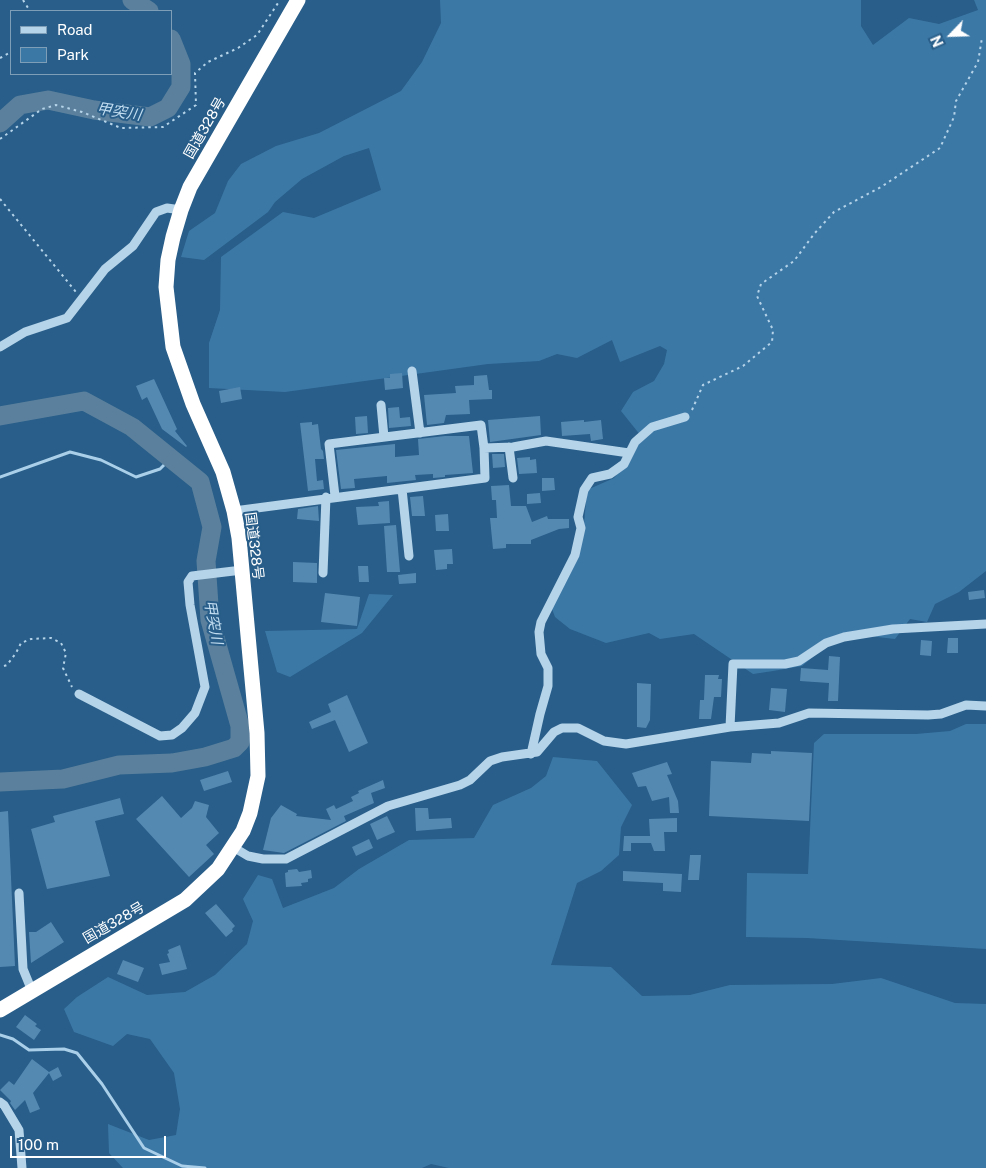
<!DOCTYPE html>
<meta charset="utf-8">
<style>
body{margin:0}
#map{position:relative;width:986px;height:1168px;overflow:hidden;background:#285e89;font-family:"Public Sans",sans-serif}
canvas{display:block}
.legend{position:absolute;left:10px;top:10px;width:162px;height:65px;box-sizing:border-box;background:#285e89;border:1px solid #7e9eb8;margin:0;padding:6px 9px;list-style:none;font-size:15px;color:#fff}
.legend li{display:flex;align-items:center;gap:10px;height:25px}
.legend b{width:25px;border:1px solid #7e9eb8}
.north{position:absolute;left:926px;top:10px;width:50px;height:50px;-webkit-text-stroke:4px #285e89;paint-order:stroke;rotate:246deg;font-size:14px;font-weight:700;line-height:20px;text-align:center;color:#fff}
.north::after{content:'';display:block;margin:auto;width:18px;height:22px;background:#fff;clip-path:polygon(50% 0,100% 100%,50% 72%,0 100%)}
.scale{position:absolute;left:10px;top:1136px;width:156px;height:22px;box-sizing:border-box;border:2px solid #fff;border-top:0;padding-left:6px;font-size:15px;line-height:18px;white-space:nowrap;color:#fff;-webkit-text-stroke:4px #285e89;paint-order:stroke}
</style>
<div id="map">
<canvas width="986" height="1168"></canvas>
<ul class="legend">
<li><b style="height:6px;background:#b5d3e9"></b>Road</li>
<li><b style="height:14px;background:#3c78a6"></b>Park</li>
</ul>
<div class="north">N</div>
<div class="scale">100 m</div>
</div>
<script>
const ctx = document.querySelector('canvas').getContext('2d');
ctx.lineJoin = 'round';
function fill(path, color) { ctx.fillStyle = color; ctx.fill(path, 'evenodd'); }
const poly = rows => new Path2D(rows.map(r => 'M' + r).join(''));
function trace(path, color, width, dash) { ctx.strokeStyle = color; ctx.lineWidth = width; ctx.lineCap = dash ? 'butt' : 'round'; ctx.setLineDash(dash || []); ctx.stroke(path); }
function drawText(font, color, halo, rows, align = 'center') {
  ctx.font = font + ' "Public Sans","Noto Sans JP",sans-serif'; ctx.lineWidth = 4; ctx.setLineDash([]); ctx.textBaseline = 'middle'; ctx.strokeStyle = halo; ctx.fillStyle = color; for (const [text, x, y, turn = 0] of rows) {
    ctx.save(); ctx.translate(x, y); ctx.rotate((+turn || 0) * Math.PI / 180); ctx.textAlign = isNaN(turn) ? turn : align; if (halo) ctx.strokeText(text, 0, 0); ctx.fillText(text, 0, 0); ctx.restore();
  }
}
const green = poly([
 [440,0,861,0,861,26,873,45,909,18,939,24,978,10,974,0,986,0,986,571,959,592,935,604,927,622,910,619,895,639,842,633,802,666,773,671,753,674,694,634,660,639,649,633,606,643,570,629,555,617,549,601,562,584,584,524,587,490,614,478,629,461,641,436,621,411,633,392,654,381,664,364,667,350,660,346,620,362,612,340,577,358,557,354,539,361,488,364,285,392,209,388,209,343,220,310,221,257,283,212,314,218,381,190,369,148,344,156,302,179,275,202,268,212,204,260,181,257,189,231,215,213,228,181,241,164,276,146,319,133,401,91,422,62,441,23],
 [369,594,393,595,362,633,290,677,277,672,265,631,357,629],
 [966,724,986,724,986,949,807,938,746,937,747,873,808,874,814,743,824,734,916,734,950,731],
 [553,757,597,761,632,805,621,827,619,855,601,871,577,883,551,965,611,967,642,996,690,995,730,985,832,984,881,978,955,1003,986,1004,986,1168,449,1168,431,1164,422,1168,123,1168,109,1153,108,1124,149,1140,176,1135,180,1109,174,1073,150,1039,127,1034,113,1046,74,1032,64,1009,77,997,108,977,147,995,185,992,215,975,247,944,253,921,243,899,258,875,272,879,283,908,334,888,359,869,409,840,474,838,493,805,531,788,546,776]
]);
const stream = poly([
 [0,477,70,452,101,460,136,477,160,469,171,458],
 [0,1035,13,1039,29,1050,64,1049,77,1053,102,1084,144,1148,182,1166,205,1168]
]);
const river = poly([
 [132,0,149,11],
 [0,123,20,105,48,100,94,110,150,117,168,108,181,87,181,64,171,39],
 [0,416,84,401,132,427,200,482,212,527,206,561,210,620,240,726,240,742,234,748,205,757,172,763,119,765,63,779,0,782]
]);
const building = poly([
 [402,373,403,388,385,390,384,378,390,378,390,374],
 [487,375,489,390,492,390,492,399,469,400,470,414,446,415,444,423,427,425,424,395,456,393,455,386,474,385,474,376],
 [154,379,177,429,175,431,187,446,186,447,162,429,147,397,142,400,136,386],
 [240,387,242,399,221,403,219,391],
 [399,407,400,418,410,417,411,426,389,428,388,408],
 [367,416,368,433,356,434,355,417],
 [540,416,541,435,490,442,488,420],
 [584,420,584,422,601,420,603,439,591,441,590,434,562,436,561,422],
 [312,422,312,425,318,424,321,449,323,451,324,459,315,459,317,481,323,480,324,489,308,491,300,423],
 [445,436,469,436,473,473,445,475,445,477,433,478,433,474,415,475,416,480,387,483,387,476,354,479,355,488,341,489,336,450,395,444,395,457,419,455,418,439],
 [492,454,504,454,505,467,493,468],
 [530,457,530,460,536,459,537,473,519,474,517,458],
 [542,478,554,478,555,490,542,491],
 [509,485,511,506,526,506,532,522,547,516,548,519,569,519,569,528,559,529,531,540,531,544,506,544,506,548,493,549,490,518,497,518,496,500,492,500,491,486],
 [540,493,541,503,527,504,527,494],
 [423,496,425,516,412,516,410,497],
 [389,501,390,523,358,525,356,507,379,506,378,502],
 [318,506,319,521,297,519,298,509],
 [448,514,449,531,436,531,435,515],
 [396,525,400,572,387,572,384,526],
 [452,549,453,564,447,564,447,569,436,570,434,550],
 [293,562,317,563,317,583,293,582],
 [358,566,368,566,369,582,359,582],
 [416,573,416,583,399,584,398,575],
 [984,590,985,598,969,600,968,592],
 [325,593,360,597,357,626,321,622],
 [948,638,958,638,958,653,947,653],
 [921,640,932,641,931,656,920,655],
 [829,656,840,657,838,701,828,701,829,683,800,681,801,668,828,670],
 [705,675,719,675,718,679,722,679,721,697,714,697,711,719,699,719,700,700,704,700],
 [637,683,651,684,650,720,646,728,637,727],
 [771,688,787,689,785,712,769,710],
 [347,695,368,743,349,752,335,720,312,729,309,722,331,712,328,704],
 [771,751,812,753,809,821,709,816,711,761,751,763,752,753,771,754],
 [667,762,672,774,667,775,678,801,679,813,670,813,669,797,652,801,646,786,638,787,632,773],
 [228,771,232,782,204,791,200,780],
 [383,780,385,788,371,793,374,803,344,816,346,821,284,853,263,850,271,818,281,805,297,814,296,816,331,820,326,809,334,805,336,809,353,801,351,797,359,793,358,791],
 [162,796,181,818,192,808,195,801,209,805,206,817,219,833,206,845,214,854,189,877,136,819],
 [120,798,124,814,95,821,110,876,47,889,31,829,55,822,53,816],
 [415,808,428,808,429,819,451,818,452,828,416,831],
 [8,811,15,966,0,967,0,812],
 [387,816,395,832,377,840,370,824],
 [677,818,677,832,664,832,665,851,654,851,651,843,631,843,631,851,623,851,624,836,650,836,649,819],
 [369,839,373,848,356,856,352,847],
 [690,855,701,855,699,880,688,880],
 [297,869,299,872,311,870,312,878,308,879,308,882,301,883,302,886,286,887,285,873,288,872,288,870],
 [623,871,682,874,681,892,663,891,663,883,623,881],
 [216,904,235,926,232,929,233,931,226,937,205,913],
 [51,922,64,942,31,963,29,932,36,932],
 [180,945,187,969,162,975,159,964,170,962,167,954,169,953,168,950],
 [123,960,144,968,138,982,117,974],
 [25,1015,37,1024,35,1026,41,1030,34,1040,16,1027],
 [32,1059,49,1072,58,1067,62,1076,53,1081,49,1073,33,1093,40,1109,30,1113,25,1100,15,1110,10,1103,11,1101,0,1090,9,1081,14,1085]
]);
const path = poly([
 [23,0,30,11],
 [0,58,11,52],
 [0,139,42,109,56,105,82,112,121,128,163,127,196,105,195,73,208,62,238,48,257,35,280,0],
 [0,199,76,292],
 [692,410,703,385,743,366,772,342,773,330,757,296,761,284,794,261,814,234,834,212,881,187,940,148,954,117,956,101,978,62,982,38],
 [4,666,7,665,16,653,21,643,31,639,51,638,61,643,66,653,63,668,72,687]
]);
const minor = poly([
 [0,347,25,332,67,318,105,269,133,246,156,212,167,208,181,210],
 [412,371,420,433],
 [381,405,384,437],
 [509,447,513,478],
 [402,489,409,556],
 [335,496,329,444,481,425,484,448],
 [234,511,485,478,484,448,513,447,546,441,629,453],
 [323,573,326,497],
 [79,694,160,736,172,735,182,728,195,713,205,687,190,605,188,582,192,576,242,570],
 [730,727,733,664,785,664,799,661,826,643,844,637,893,629,986,624],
 [531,754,540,714,548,686,548,668,541,654,539,632,541,622,575,555,581,528,578,517,584,490,592,478,610,474,624,464,635,442,652,427,685,417],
 [233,847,248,856,263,859,286,859,388,806,460,785,470,780,490,761,502,757,537,752,554,732,562,728,578,728,604,741,626,744,730,727,779,723,809,713,928,715,941,714,966,705,986,706],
 [19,893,23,969,32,991],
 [0,1102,4,1105,19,1130,22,1168]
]);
const highway = poly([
 [0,1010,185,900,218,869,243,831,250,813,258,776,257,733,239,538,234,511,223,472,193,404,173,347,166,287,168,260,173,237,181,210,190,187,298,0]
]);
const streetNames = [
 ["国道328号",205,128,-60],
 ["国道328号",254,546,83],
 ["国道328号",114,923,-30]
];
const waterNames = [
 ["甲突川",119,112,9],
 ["甲突川",213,622,80]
];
fill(green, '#3c78a6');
trace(stream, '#a9cfe9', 3);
trace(river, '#5b809d', 19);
fill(building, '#5489b2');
trace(path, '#b5d3e9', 2, [2.5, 4]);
trace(minor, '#b5d3e9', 9);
trace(highway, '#fff', 15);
drawText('14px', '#fff', '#285e89', streetNames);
drawText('italic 15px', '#c1dcf0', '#285e89', waterNames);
</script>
